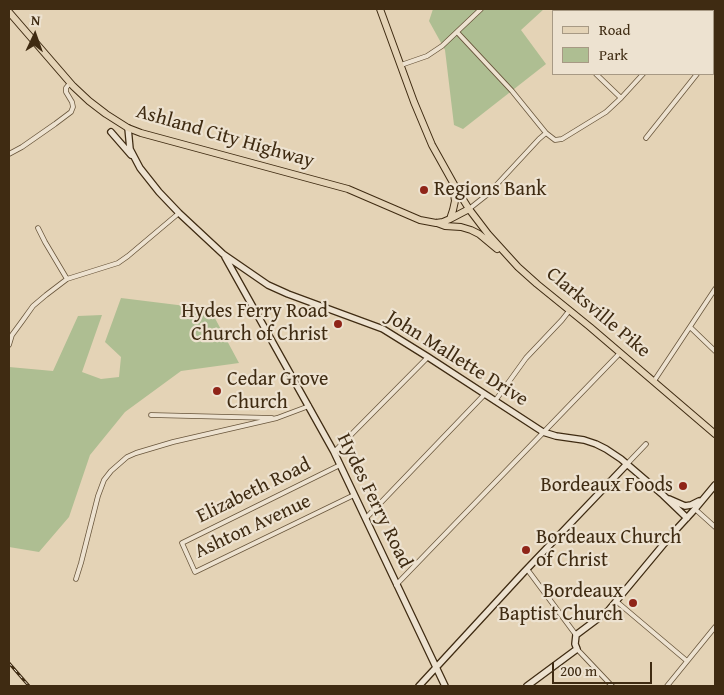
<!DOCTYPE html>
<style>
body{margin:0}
#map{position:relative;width:724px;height:695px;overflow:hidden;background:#e4d3b6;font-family:"Gentium Book Plus",serif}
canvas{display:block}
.frame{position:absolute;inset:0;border:10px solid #3f2b12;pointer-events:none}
.legend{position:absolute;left:552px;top:10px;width:162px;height:65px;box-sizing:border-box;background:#ede2d0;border:1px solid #a79984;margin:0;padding:6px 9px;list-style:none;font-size:15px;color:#3f2b12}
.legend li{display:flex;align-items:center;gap:10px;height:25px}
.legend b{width:25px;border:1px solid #a79984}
.north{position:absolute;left:10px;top:10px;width:50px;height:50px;-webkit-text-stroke:4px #ede2d0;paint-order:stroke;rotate:3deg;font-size:14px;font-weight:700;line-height:20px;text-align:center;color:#3f2b12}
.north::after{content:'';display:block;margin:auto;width:18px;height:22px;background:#3f2b12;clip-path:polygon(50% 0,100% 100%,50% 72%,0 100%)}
.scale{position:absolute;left:552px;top:662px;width:100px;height:22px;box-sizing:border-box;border:2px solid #3f2b12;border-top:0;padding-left:6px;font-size:15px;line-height:18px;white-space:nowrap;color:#3f2b12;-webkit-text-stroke:4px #ede2d0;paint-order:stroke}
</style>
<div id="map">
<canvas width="724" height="695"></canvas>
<div class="frame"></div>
<ul class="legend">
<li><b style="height:6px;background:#e4d3b6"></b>Road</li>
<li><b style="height:14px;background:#aebe92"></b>Park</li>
</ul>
<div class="north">N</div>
<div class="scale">200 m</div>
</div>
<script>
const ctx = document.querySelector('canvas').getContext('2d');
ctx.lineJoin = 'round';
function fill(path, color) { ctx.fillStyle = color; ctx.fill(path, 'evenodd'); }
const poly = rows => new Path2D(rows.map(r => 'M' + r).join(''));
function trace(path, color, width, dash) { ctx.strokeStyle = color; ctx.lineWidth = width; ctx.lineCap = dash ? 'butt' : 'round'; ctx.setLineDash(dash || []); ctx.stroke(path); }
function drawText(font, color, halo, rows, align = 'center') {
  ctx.font = font + ' "Gentium Book Plus",serif'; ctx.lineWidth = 4.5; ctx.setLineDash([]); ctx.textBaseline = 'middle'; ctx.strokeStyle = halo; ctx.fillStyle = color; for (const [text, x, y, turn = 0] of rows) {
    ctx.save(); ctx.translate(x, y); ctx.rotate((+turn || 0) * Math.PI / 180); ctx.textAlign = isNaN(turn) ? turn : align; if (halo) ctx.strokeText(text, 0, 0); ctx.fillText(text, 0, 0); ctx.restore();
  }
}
const green = poly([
 [433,9,544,9,521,30,546,64,463,129,454,125,445,50,429,21],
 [121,298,210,309,239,363,181,371,125,412,90,455,69,517,39,552,9,547,9,367,53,371,78,316,102,315,82,372,101,379,119,377,121,357,105,342]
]);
const street = poly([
 [596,9,601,11],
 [457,32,512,91,546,133],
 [713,57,715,58],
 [401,65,427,56,442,46,481,9],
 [596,74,621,98],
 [646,138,697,74],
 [9,154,22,147,55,124,71,112,73,107,72,102,66,92,66,88,70,83],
 [469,209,488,194,539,139,546,133,555,140,562,139,606,112,621,98,643,74],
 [38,228,45,242,67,279],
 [690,327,715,351],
 [9,345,12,335,23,320,33,306,46,295,67,279,118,263,128,256,179,213],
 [654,381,715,289],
 [495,401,526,358,562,320,569,311],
 [151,415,272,418],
 [334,452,428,357],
 [627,464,646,444],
 [340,465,182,543,195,572,354,495],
 [695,509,715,527],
 [365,518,367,517,484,395],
 [527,569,576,635],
 [76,579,81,563,98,496,104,480,111,471,127,457,136,453,173,442,277,418,309,406],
 [396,585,620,353],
 [616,601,687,661],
 [577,649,612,686],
 [667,686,715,627]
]);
const secondary = poly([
 [128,128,130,149,140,168,159,192,179,213,223,254,268,285,288,294,383,329,428,357,543,432,556,436,584,440,596,444,606,449,621,459,663,495,687,518],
 [111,132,131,155],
 [225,257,334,452,445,686],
 [669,499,685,506,691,505,699,501],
 [419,686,524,572,627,464],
 [527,686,577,649,575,644,576,635,608,611,673,533,695,509,715,485]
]);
const primary = poly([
 [380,9,414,102,432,145,456,188,469,209,488,234,518,267,537,284,590,327,715,434],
 [9,12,73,86,89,101,106,114,128,128,141,133,348,189,420,220,436,223,443,222,450,219,469,209],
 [450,219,453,210,455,201,453,187],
 [437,223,445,226,461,227,471,230,479,234,497,249]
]);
const rail = poly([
 [9,663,29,686]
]);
const markers = [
 [424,190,5,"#8f2418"],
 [338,324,5,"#8f2418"],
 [217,391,5,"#8f2418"],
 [683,486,5,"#8f2418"],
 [526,550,5,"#8f2418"],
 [633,603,5,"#8f2418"]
];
const streetNames = [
 ["Ashland City Highway",225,137,16],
 ["Clarksville Pike",598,313,40],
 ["John Mallette Drive",457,359,32],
 ["Elizabeth Road",254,491,-26],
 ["Hydes Ferry Road",374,501,64],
 ["Ashton Avenue",253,527,-25]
];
const poiNames = [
 ["Regions Bank",434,190],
 ["Hydes Ferry Road",328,312,"right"],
 ["Church of Christ",328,335,"right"],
 ["Cedar Grove",227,380],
 ["Church",227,403],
 ["Bordeaux Foods",673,486,"right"],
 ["Bordeaux Church",536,538],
 ["of Christ",536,561],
 ["Bordeaux",623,592,"right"],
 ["Baptist Church",623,615,"right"]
];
fill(green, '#aebe92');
trace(street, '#68553b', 5.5);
trace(secondary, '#3f2b12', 8);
trace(primary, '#3f2b12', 8);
trace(street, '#ede2d0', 4);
trace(secondary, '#ede2d0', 5.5);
trace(primary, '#e4d3b6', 6);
trace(rail, '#3f2b12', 3);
trace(rail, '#ede2d0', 1, [4]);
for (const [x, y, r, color] of markers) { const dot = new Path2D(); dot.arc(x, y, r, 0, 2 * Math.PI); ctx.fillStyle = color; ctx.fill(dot); trace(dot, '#ede2d0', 2); }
drawText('20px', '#3f2b12', '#ede2d0', streetNames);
drawText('20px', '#3f2b12', '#ede2d0', poiNames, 'left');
</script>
